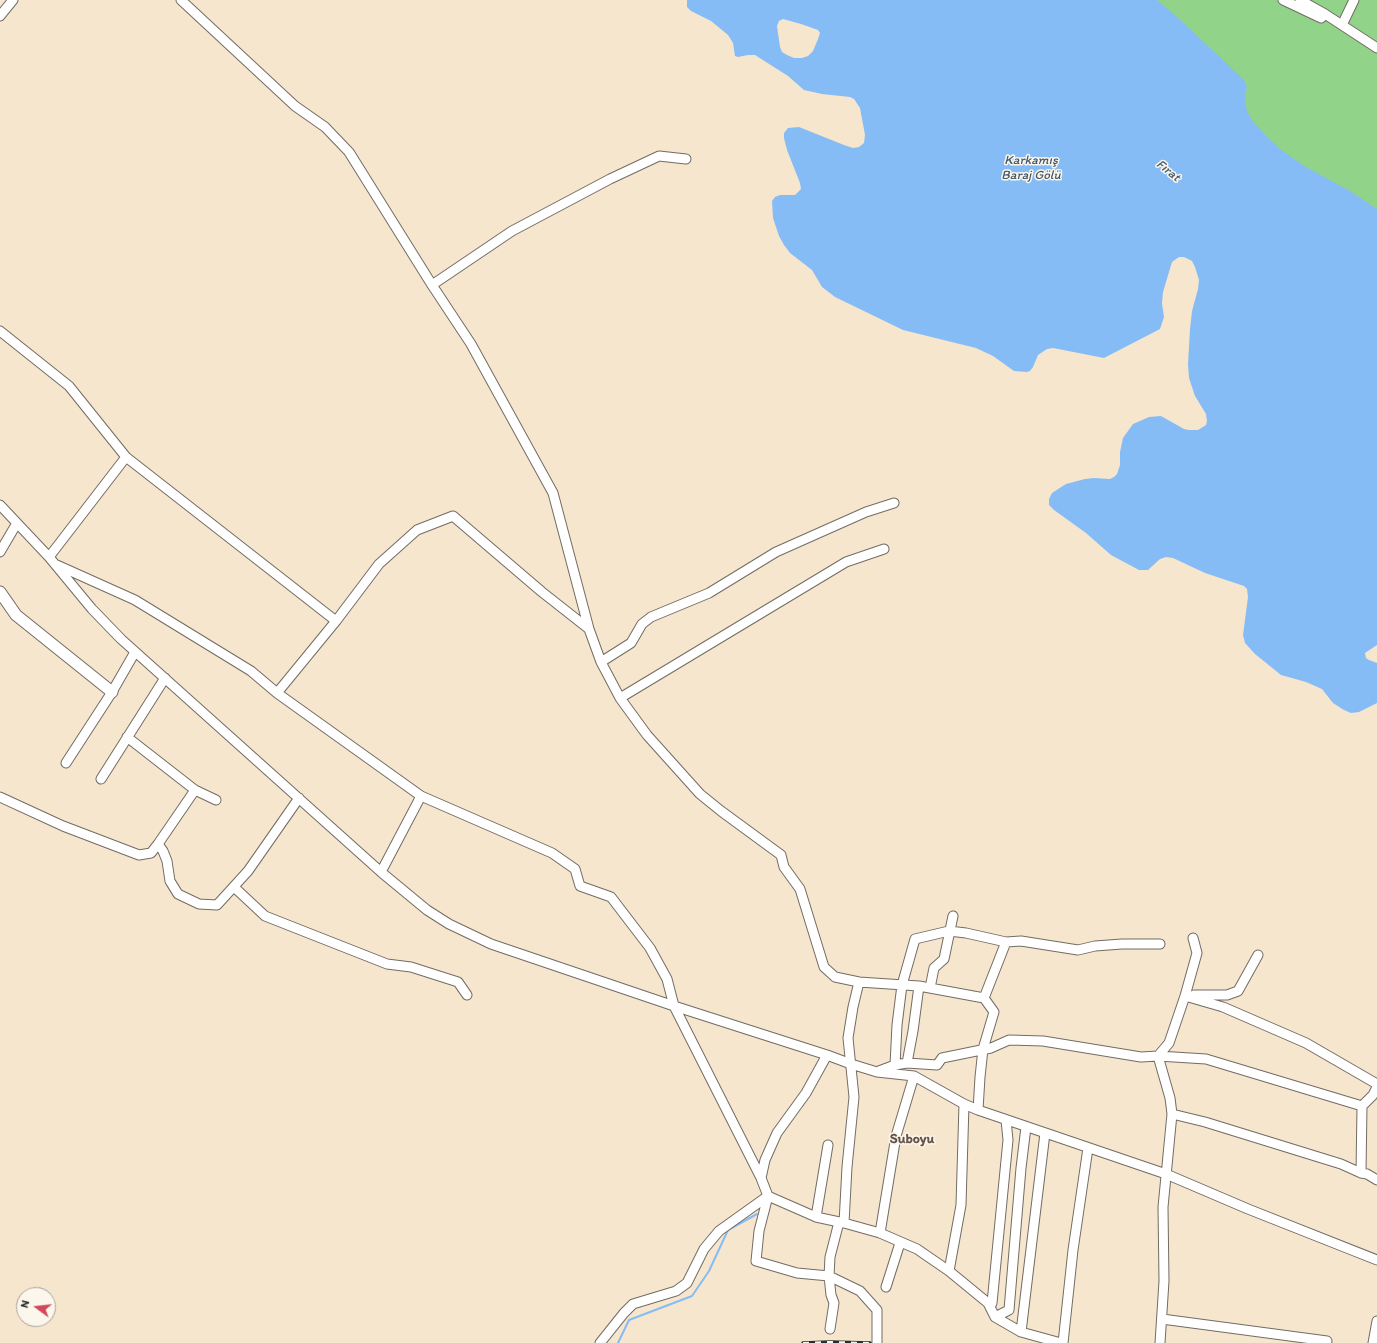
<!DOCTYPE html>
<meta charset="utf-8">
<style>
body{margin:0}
#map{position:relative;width:1377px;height:1343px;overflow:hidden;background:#f6e6ce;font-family:Itim,sans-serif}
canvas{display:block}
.north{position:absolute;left:16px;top:1287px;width:40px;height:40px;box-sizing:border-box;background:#fbf7ec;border:1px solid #a8a59f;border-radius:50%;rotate:285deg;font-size:11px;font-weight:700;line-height:16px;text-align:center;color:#2b2b2b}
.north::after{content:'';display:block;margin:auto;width:14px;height:18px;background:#d1495b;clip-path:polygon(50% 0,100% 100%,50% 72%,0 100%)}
</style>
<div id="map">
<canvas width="1377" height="1343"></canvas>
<div class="north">N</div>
</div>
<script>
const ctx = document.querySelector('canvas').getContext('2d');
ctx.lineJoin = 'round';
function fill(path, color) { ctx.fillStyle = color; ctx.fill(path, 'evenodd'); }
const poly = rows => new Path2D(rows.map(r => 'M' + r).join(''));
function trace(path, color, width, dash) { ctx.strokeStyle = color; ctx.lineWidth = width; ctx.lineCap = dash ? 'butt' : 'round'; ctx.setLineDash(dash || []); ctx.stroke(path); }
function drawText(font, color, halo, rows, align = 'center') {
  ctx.font = font + ' Itim,sans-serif'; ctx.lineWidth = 3; ctx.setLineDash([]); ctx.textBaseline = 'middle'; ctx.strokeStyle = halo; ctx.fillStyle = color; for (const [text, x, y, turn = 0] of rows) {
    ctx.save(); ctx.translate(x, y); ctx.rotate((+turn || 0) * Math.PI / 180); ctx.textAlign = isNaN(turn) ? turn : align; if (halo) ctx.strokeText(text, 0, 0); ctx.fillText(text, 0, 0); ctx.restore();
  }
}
const green = poly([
 [1110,0,1377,0,1377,242]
]);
const water = poly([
 [687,0,1157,0,1176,16,1244,80,1247,87,1245,97,1246,108,1251,119,1269,139,1280,149,1304,166,1350,191,1377,209,1377,645,1365,653,1366,658,1369,660,1377,663,1377,703,1359,712,1351,713,1344,710,1333,703,1322,689,1306,682,1281,675,1255,654,1245,643,1243,635,1248,597,1247,589,1244,586,1205,573,1173,558,1166,557,1160,559,1148,570,1139,570,1111,555,1086,533,1054,510,1049,505,1049,499,1052,493,1066,484,1085,479,1094,478,1110,479,1114,477,1117,474,1120,465,1120,452,1123,438,1133,424,1140,421,1149,417,1161,416,1184,429,1189,430,1198,430,1206,425,1207,421,1206,414,1195,396,1189,378,1188,364,1190,329,1192,311,1198,289,1199,280,1195,267,1192,261,1184,257,1179,257,1172,262,1163,292,1162,303,1164,317,1160,329,1104,358,1053,348,1047,349,1038,355,1033,367,1030,371,1027,372,1014,371,993,356,976,348,903,330,835,297,822,287,812,270,790,253,784,245,779,236,773,218,772,201,775,197,780,195,795,195,801,189,800,183,787,150,784,138,784,133,788,128,799,127,844,145,853,148,859,147,864,143,865,135,860,108,854,99,850,97,822,94,804,90,788,76,755,55,748,55,738,57,735,56,733,43,728,35,711,21,691,11,687,7],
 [783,19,801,24,818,30,820,33,818,39,813,51,808,56,802,58,794,58,787,55,782,52,780,47,777,26,779,21]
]);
const stream = poly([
 [618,1343,629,1320,692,1296,709,1271,728,1230,757,1214]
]);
const minor = poly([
 [181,0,295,106,325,127,349,152,432,285,471,344,553,493,589,629,601,662,620,698,647,735,700,794,721,811,781,855,784,867,800,889,824,967,835,977,859,982,919,986,984,998,994,1012,983,1049,980,1077,978,1110],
 [1283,0,1321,18,1325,14],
 [1300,0,1325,14,1377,48],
 [0,16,13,0],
 [1342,25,1354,0],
 [432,285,512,231,610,179,659,156,686,159],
 [0,331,69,386,126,457,336,621],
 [0,505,49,557,92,609,121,639,381,872,427,910,449,924,491,944,674,1006,827,1055,851,1064,877,1072,914,1076,964,1104,978,1110,1166,1174,1248,1209,1377,1260],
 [0,552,17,523],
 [49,557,126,457],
 [57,565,135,600,251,671,277,693,421,796,552,853,575,869,580,886,611,897,650,948,667,979,674,1006,761,1178,768,1196,816,1217,844,1223,880,1233,917,1249,949,1271,988,1303,995,1317,1021,1332,1061,1343],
 [601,662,631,643,642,624,651,617,709,593,776,552,866,512,894,503],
 [277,693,336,621,379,564,417,530,453,516,542,592,589,629],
 [620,698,846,562,884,549],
 [127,737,195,790,216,800],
 [66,763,112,692,135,652],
 [101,779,165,678],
 [195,790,158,844,163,851,167,861,170,881,178,894,199,904,217,905,248,871,299,798],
 [0,797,63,826,139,855,151,853,158,844],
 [381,872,421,796],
 [234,887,265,916,387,964,411,967,458,982,467,995],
 [930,988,934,968,944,959,953,916],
 [1194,995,1227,995,1238,991,1258,955],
 [1185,996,1223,1007,1306,1043,1377,1084],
 [984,998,1006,942],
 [907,1063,913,1031,919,986],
 [895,1065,897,1025,902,985,915,939,949,931,966,933,1006,942,1021,941,1078,950,1095,946,1122,944,1160,944],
 [879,1071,895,1065,907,1063,937,1065,942,1058,991,1048,1009,1040,1043,1041,1141,1057,1158,1056,1206,1059,1362,1106],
 [1172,1114,1205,1122,1341,1164,1361,1173,1367,1174,1377,1180],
 [1361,1173,1362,1106,1373,1095,1377,1087],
 [761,1178,765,1160,777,1133,806,1093,827,1055],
 [768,1196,759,1231,756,1261,797,1273,829,1276,860,1291,877,1310,877,1343],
 [816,1217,828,1145],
 [844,1223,847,1167,854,1097,848,1038,853,1007,859,982],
 [880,1233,896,1136,914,1076],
 [949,1271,961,1205,964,1104],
 [886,1287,900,1243],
 [988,1303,992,1303,1008,1140,1006,1120],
 [995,1317,1009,1310,1021,1168,1026,1127],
 [1162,1319,1327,1341],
 [830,1329,834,1303,831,1295,829,1276,830,1257,839,1222],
 [1021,1332,1045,1133],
 [600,1343,624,1313,633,1304,676,1291,687,1283,704,1249,719,1231,768,1196],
 [1063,1343,1073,1250,1088,1148],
 [1160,1343,1164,1281,1163,1207,1172,1114,1170,1098,1158,1056,1169,1043,1185,996,1197,953,1193,938],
 [1373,1343,1377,1321]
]);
const major = poly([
 [0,592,16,615,112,692]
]);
const rail = poly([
 [803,1343,830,1342,870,1343]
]);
const waterNames = [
 ["Karkamış",1031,161],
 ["Baraj Gölü",1031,176],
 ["Fırat",1168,171,39]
];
const quarterNames = [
 ["Suboyu",912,1139]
];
fill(green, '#92d38a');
fill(water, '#86bcf5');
trace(stream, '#86bcf5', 2);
trace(minor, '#726c64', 11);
trace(major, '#726c64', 13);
trace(minor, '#fff', 9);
trace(major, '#fff', 11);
trace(rail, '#2b2b2b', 3.5);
trace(rail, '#fbf7ec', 2, [6]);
drawText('italic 13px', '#465668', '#fbf7ec', waterNames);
drawText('bold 14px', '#685148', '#fbf7ec', quarterNames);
</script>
